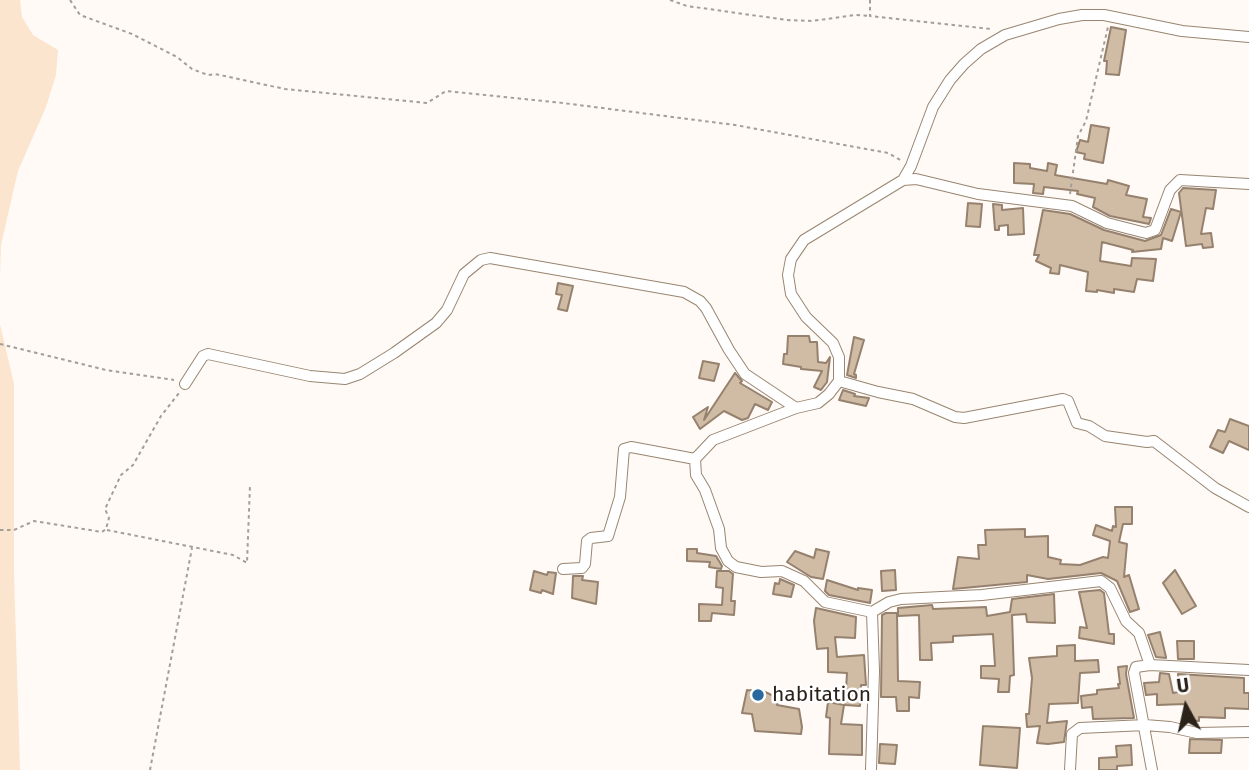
<!DOCTYPE html>
<style>
body{margin:0}
#map{position:relative;width:1249px;height:770px;overflow:hidden;background:#fffaf6;font-family:"Fira Sans",sans-serif}
canvas{display:block}
.north{position:absolute;left:1151px;top:672px;width:70px;height:70px;-webkit-text-stroke:5px #fff;paint-order:stroke;rotate:352deg;font-size:19px;font-weight:700;line-height:28px;text-align:center;color:#2b231a}
.north::after{content:'';display:block;margin:auto;width:24px;height:32px;background:#2b231a;clip-path:polygon(50% 0,100% 100%,50% 72%,0 100%)}
</style>
<div id="map">
<canvas width="1249" height="770"></canvas>
<div class="north">U</div>
</div>
<script>
const ctx = document.querySelector('canvas').getContext('2d');
ctx.lineJoin = 'round';
function fill(path, color) { ctx.fillStyle = color; ctx.fill(path, 'evenodd'); }
const poly = rows => new Path2D(rows.map(r => 'M' + r).join(''));
function trace(path, color, width, dash) { ctx.strokeStyle = color; ctx.lineWidth = width; ctx.lineCap = dash ? 'butt' : 'round'; ctx.setLineDash(dash || []); ctx.stroke(path); }
function drawText(font, color, halo, rows, align = 'center') {
  ctx.font = font + ' "Fira Sans",sans-serif'; ctx.lineWidth = 5; ctx.setLineDash([]); ctx.textBaseline = 'middle'; ctx.strokeStyle = halo; ctx.fillStyle = color; for (const [text, x, y, turn = 0] of rows) {
    ctx.save(); ctx.translate(x, y); ctx.rotate((+turn || 0) * Math.PI / 180); ctx.textAlign = isNaN(turn) ? turn : align; if (halo) ctx.strokeText(text, 0, 0); ctx.fillText(text, 0, 0); ctx.restore();
  }
}
const green = poly([
 [0,0,20,0,22,17,33,35,58,50,56,75,46,107,18,171,1,245,0,277],
 [0,324,14,384,14,573,20,770,0,770]
]);
const building = poly([
 [1111,27,1126,30,1119,75,1106,74,1107,61,1104,61,1111,27],
 [1091,125,1109,128,1103,163,1084,159,1085,154,1076,152,1080,140,1088,142,1091,125],
 [1014,163,1030,164,1030,168,1047,171,1048,163,1057,165,1055,175,1107,184,1108,180,1129,186,1126,195,1147,199,1143,217,1151,218,1149,224,1110,216,1093,207,1095,198,1077,194,1078,191,1044,187,1043,194,1033,193,1034,184,1014,183,1014,163],
 [1183,188,1216,190,1213,209,1206,208,1201,234,1211,233,1213,247,1203,248,1202,244,1186,246,1179,193,1183,188],
 [968,203,982,204,980,227,966,226,968,203],
 [993,204,1002,205,1002,210,1023,208,1024,234,1008,235,1008,225,999,226,999,230,995,230,993,204],
 [1171,209,1181,212,1172,241,1163,238,1161,249,1132,252,1133,250,1102,242,1100,261,1131,266,1132,258,1156,259,1153,281,1137,279,1134,292,1114,289,1114,293,1097,290,1097,292,1086,291,1088,272,1060,265,1059,274,1050,273,1051,268,1036,261,1039,255,1034,255,1043,210,1070,214,1104,230,1145,241,1161,235,1171,209],
 [558,283,573,286,567,311,558,309,562,295,556,294,558,283],
 [788,336,809,336,810,342,817,342,818,362,826,363,830,357,827,382,821,390,814,387,822,371,801,369,801,367,783,364,784,354,787,354,788,336],
 [854,337,864,340,854,374,856,375,856,378,847,375,854,337],
 [703,361,719,364,714,381,699,378,703,361],
 [735,373,742,381,740,383,772,402,768,410,755,404,748,418,742,420,724,411,700,429,693,417,708,407,704,420,735,373],
 [843,390,855,394,854,396,869,398,866,406,839,400,843,390],
 [1230,419,1249,426,1249,450,1229,441,1223,453,1210,447,1218,430,1225,432,1230,419],
 [1115,507,1132,507,1132,524,1123,524,1119,542,1127,544,1124,577,1129,575,1139,609,1130,612,1117,581,1101,573,1048,579,1027,575,1027,582,953,589,958,557,979,559,978,545,986,545,985,530,1025,529,1025,537,1048,536,1048,557,1061,560,1060,564,1080,565,1103,557,1108,558,1110,541,1093,535,1096,525,1112,531,1113,526,1116,527,1115,507],
 [687,549,697,549,697,553,716,556,722,566,721,569,709,567,710,562,687,561,687,549],
 [816,549,829,552,823,579,811,577,787,562,795,551,814,558,816,549],
 [895,570,896,590,882,591,881,571,895,570],
 [1175,570,1196,606,1182,614,1163,583,1175,570],
 [534,571,547,575,548,572,556,573,553,594,542,590,541,593,530,590,534,571],
 [717,571,729,571,733,574,731,601,735,601,734,615,712,613,711,621,699,621,699,604,722,605,723,588,716,587,717,571],
 [573,576,583,576,582,580,598,582,596,604,572,598,573,576],
 [780,579,794,585,791,597,773,594,775,583,779,584,780,579],
 [827,580,858,590,858,588,872,590,870,603,829,595,825,591,827,580],
 [1100,590,1104,593,1109,634,1114,634,1114,644,1079,638,1080,627,1087,628,1079,592,1100,590],
 [1054,594,1055,623,1027,622,1026,614,1012,615,1014,675,1010,676,1009,692,998,692,999,679,981,678,981,666,995,666,993,634,953,636,953,642,931,643,932,660,920,660,919,615,898,616,898,608,932,605,933,609,986,607,987,616,1010,612,1012,599,1054,594],
 [816,608,856,617,855,638,835,637,837,657,864,655,866,685,861,685,860,706,845,705,847,673,828,672,828,648,817,649,814,621,816,608],
 [886,613,897,613,898,681,920,682,919,698,909,697,909,711,897,711,896,697,881,697,882,615,886,613],
 [1160,632,1166,657,1166,658,1156,657,1148,635,1160,632],
 [1177,641,1194,641,1194,659,1178,659,1177,641],
 [1075,645,1075,661,1098,660,1099,672,1080,673,1078,703,1049,704,1047,723,1067,721,1064,742,1048,744,1037,743,1040,726,1027,727,1026,714,1029,714,1032,678,1029,658,1057,656,1057,646,1075,645],
 [1127,666,1126,674,1134,718,1093,719,1092,707,1082,708,1081,696,1097,694,1097,690,1119,688,1118,684,1120,684,1118,667,1127,666],
 [1160,673,1169,674,1173,693,1178,692,1178,674,1244,678,1244,693,1249,693,1249,709,1225,708,1225,718,1199,717,1199,721,1185,720,1185,704,1157,705,1157,694,1146,695,1144,683,1159,682,1160,673],
 [747,690,763,691,778,698,777,705,799,709,802,727,801,734,755,731,752,714,742,713,747,690],
 [828,702,844,705,841,724,862,725,862,755,829,754,830,718,826,717,828,702],
 [983,726,1020,728,1017,768,980,765,983,726],
 [1190,739,1222,740,1221,753,1189,753,1190,739],
 [880,744,897,745,895,764,879,763,880,744],
 [1131,745,1132,765,1117,766,1117,770,1099,770,1099,758,1117,757,1116,746,1131,745]
]);
const path = poly([
 [70,0,80,15,132,34,177,57,192,69,208,75,215,74,285,89,427,103,446,91,563,103,735,125,888,153,902,161],
 [670,0,687,6,787,20,812,21,855,15,870,16],
 [870,0,870,16,991,29],
 [1070,194,1078,136,1086,121,1108,27],
 [0,344,106,370,174,380],
 [0,530,14,530,34,521,102,532,106,529,109,518,105,509,121,475,133,465,161,416,179,393],
 [107,530,233,555,247,563,250,485],
 [150,770,192,548]
]);
const minor = poly([
 [903,180,916,179,978,194,1072,206,1107,223,1146,233,1155,230,1170,190,1180,180,1249,184],
 [839,381,878,392,913,399,955,417,964,418,1063,399,1068,401,1077,423,1089,426,1105,436,1147,442,1154,441,1215,488,1249,507],
 [185,384,203,356,208,354,310,376,345,379,360,374,394,353,436,323,447,310,464,274,481,260,490,258,684,292,700,301,706,308,729,350,745,374,796,408,818,403,829,394,839,381,839,357,833,343,806,317,791,294,788,275,791,259,804,240,903,180,911,166,933,107,950,80,964,64,981,49,1005,35,1059,19,1082,15,1104,15,1182,31,1249,37],
 [796,408,713,440,695,459,696,475,705,490,719,529,721,548,728,561,736,567,761,572,782,571,804,581,825,602,872,612,874,671,871,770],
 [563,569,582,568,585,564,587,541,591,538,608,536,620,497,624,449,631,447,695,459],
 [872,612,889,602,901,599,982,595,1101,581,1110,588,1126,621,1139,633,1150,665],
 [1070,770,1072,734,1080,728,1145,725,1170,727,1197,733,1249,732],
 [1152,770,1134,673,1136,667,1150,665,1249,670]
]);
const markers = [
 [758,695,7,"#28689f"]
];
const poiNames = [
 ["habitation",772,695]
];
fill(green, '#fce5ce');
fill(building, '#d0bba5');
trace(building, '#95816d', 2);
trace(minor, '#998571', 12);
trace(path, '#a49e98', 2, [3.5, 3.5]);
trace(minor, '#fff', 10);
for (const [x, y, r, color] of markers) { const dot = new Path2D(); dot.arc(x, y, r, 0, 2 * Math.PI); ctx.fillStyle = color; ctx.fill(dot); trace(dot, '#fff', 2.5); }
drawText('21px', '#2b231a', '#fff', poiNames, 'left');
</script>
